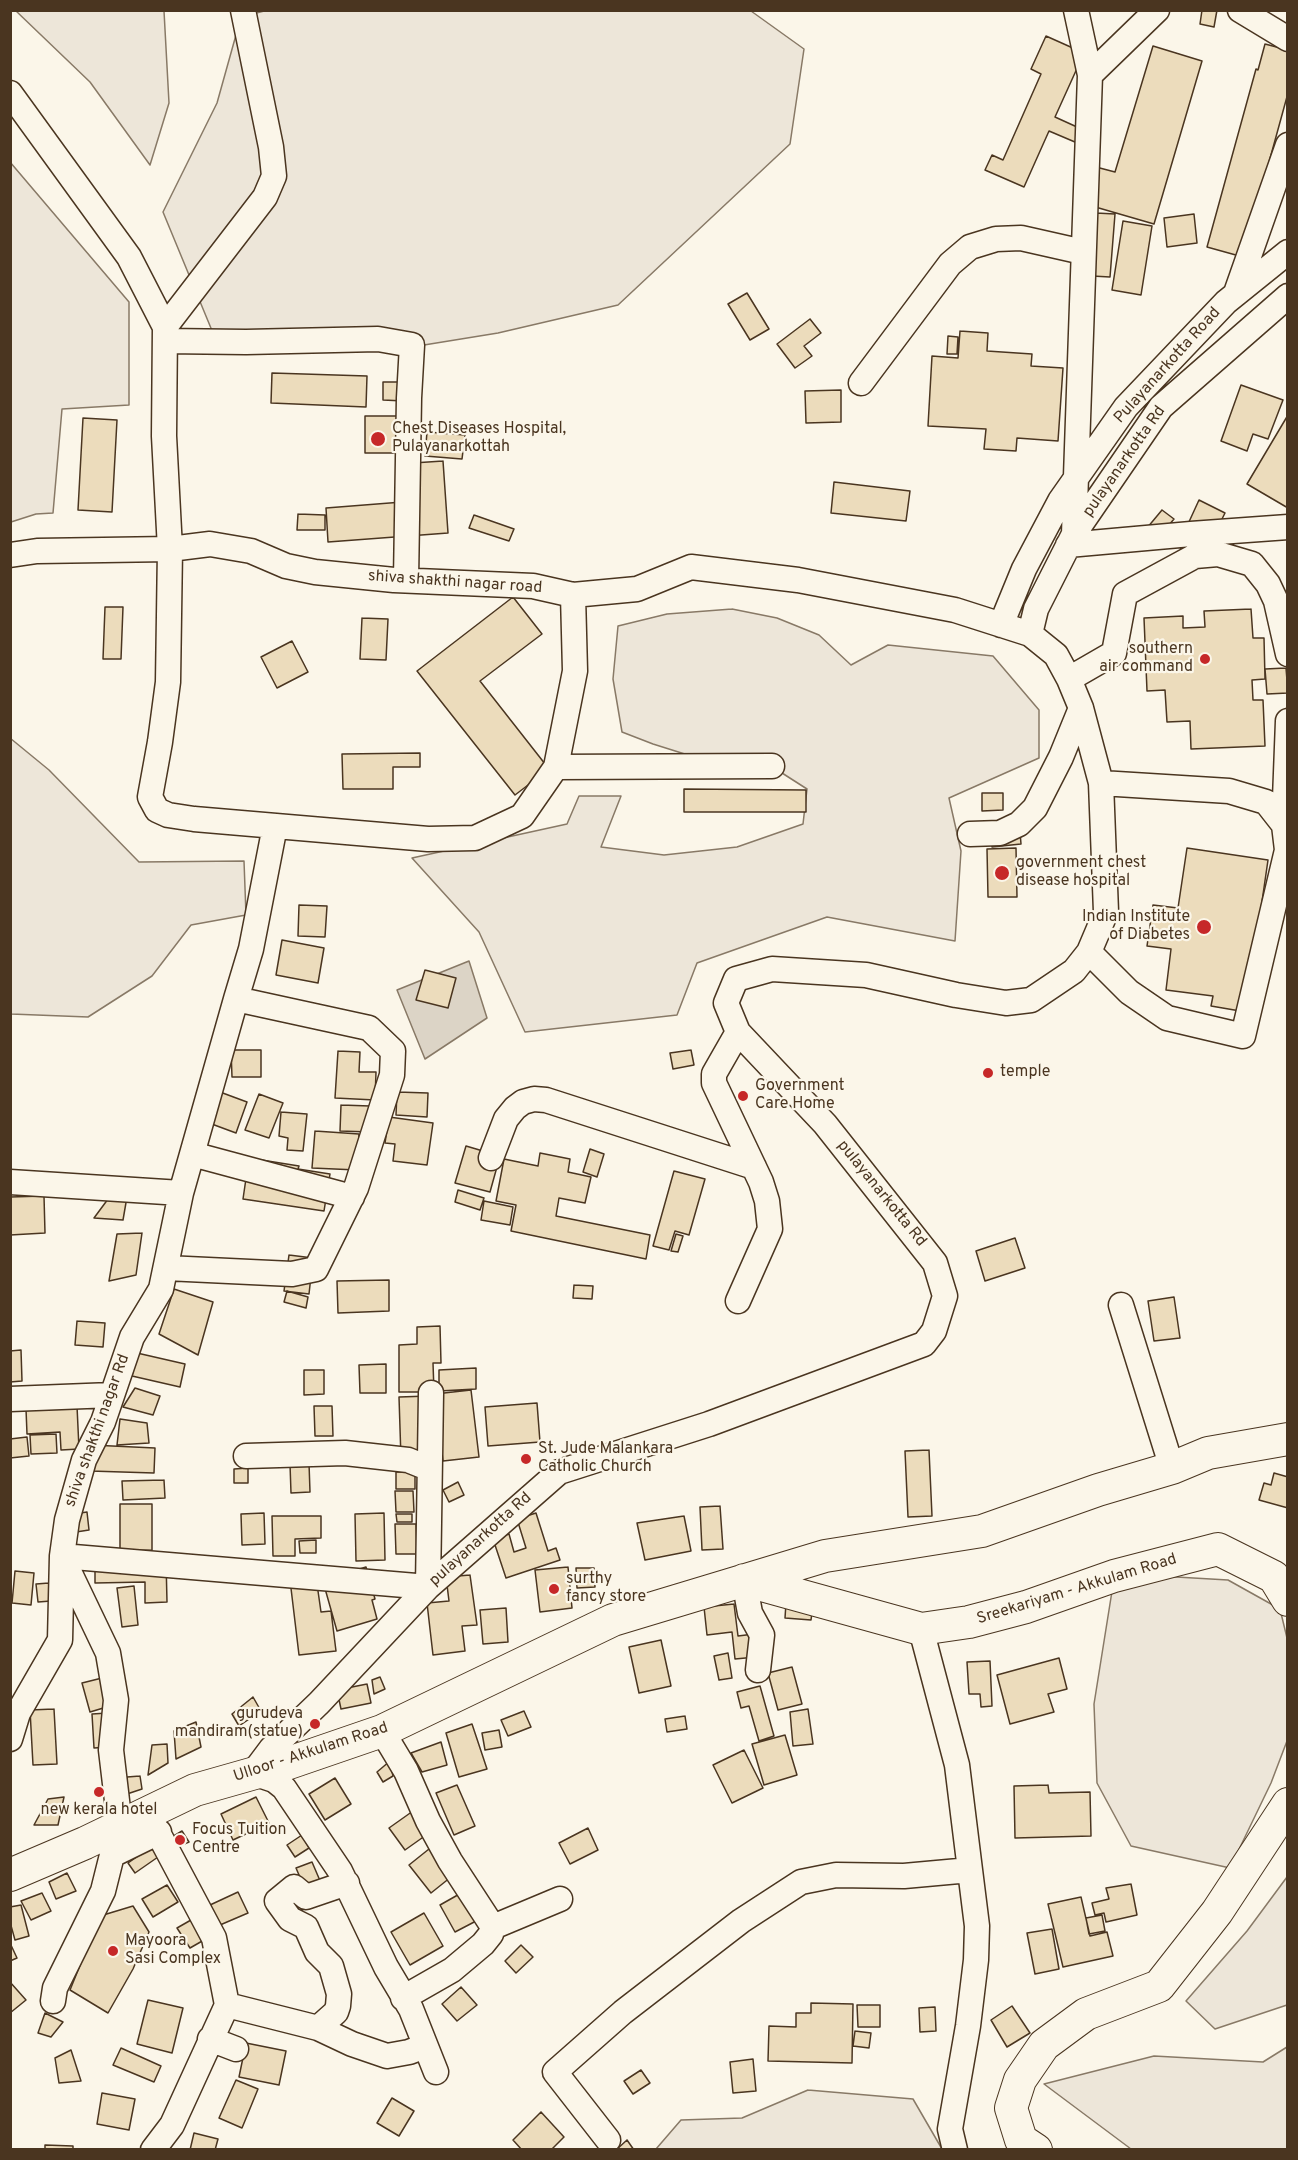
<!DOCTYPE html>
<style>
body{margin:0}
#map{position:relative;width:1298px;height:2160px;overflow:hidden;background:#fbf6e9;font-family:Overpass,sans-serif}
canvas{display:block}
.frame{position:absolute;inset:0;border:12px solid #4a3520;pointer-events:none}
</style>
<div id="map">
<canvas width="1298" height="2160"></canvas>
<div class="frame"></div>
</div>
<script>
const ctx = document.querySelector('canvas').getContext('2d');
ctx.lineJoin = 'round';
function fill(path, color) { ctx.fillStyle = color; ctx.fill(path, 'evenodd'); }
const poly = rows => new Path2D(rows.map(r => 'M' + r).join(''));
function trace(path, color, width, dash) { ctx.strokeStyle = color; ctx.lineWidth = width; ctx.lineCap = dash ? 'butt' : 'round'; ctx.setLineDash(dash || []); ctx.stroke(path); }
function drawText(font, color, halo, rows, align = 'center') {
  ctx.font = font + ' Overpass,sans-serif'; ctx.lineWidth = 4.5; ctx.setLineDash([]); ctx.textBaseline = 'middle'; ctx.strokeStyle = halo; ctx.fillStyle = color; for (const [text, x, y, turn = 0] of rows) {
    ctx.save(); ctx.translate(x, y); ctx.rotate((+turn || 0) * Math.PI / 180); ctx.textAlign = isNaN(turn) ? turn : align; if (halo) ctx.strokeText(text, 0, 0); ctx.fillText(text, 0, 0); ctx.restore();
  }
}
const green = poly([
 [268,10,751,11,804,49,790,144,618,305,498,333,387,351,220,350,163,212,217,103,241,17,268,10],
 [16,11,164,11,169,103,150,165,90,82,16,11],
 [10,162,129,302,129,405,62,409,53,513,36,514,11,522,10,162],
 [732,609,777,618,819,635,851,665,888,645,993,656,1039,710,1039,758,949,798,961,851,955,941,827,917,697,963,677,1015,525,1032,479,932,412,858,567,824,579,796,621,796,601,847,664,855,737,847,803,824,807,789,757,757,707,761,653,744,622,732,613,679,618,626,667,614,732,609],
 [10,738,49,770,139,862,244,861,246,915,191,925,152,976,88,1017,11,1014,10,738],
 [1159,1576,1228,1580,1280,1609,1287,1638,1287,1741,1271,1783,1230,1868,1131,1846,1097,1783,1094,1704,1113,1585,1159,1576],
 [1287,1877,1287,2005,1215,2029,1186,2001,1247,1931,1287,1877],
 [1287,2047,1287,2149,1131,2149,1044,2084,1154,2056,1263,2062,1287,2047],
 [808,2090,913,2099,942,2149,656,2149,681,2120,742,2118,808,2090]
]);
const water = poly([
 [469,961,487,1018,425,1059,397,990,469,961]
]);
const building = poly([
 [1202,10,1217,10,1214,27,1200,24,1202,10],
 [1046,36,1084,53,1055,117,1088,132,1082,145,1049,131,1024,187,985,170,992,155,1003,160,1041,74,1031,69,1046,36],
 [1265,44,1288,50,1288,93,1243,257,1207,247,1256,69,1258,70,1265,44],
 [1153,46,1202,61,1154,224,1085,204,1096,167,1115,172,1153,46],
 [1096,213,1115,214,1110,277,1092,276,1096,213],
 [1194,214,1197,243,1167,247,1164,218,1194,214],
 [1123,221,1152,226,1141,295,1112,290,1123,221],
 [747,293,769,329,750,340,728,304,747,293],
 [810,319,821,333,804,346,812,356,795,368,777,344,810,319],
 [960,331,988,333,987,351,1032,354,1031,366,1063,368,1058,441,1017,438,1016,451,984,449,986,429,928,426,932,356,958,358,960,331],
 [948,336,958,337,957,354,947,354,948,336],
 [272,373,367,376,366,407,271,403,272,373],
 [383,382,404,382,404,401,383,400,383,382],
 [1241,385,1283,400,1268,439,1253,434,1247,451,1221,441,1241,385],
 [841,390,841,422,806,423,805,391,841,390],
 [1288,415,1288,508,1247,484,1288,415],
 [365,416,415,416,414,453,365,453,365,416],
 [83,418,117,420,112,512,78,510,83,418],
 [427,432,465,435,462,459,425,456,427,432],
 [443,461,448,533,328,542,326,508,415,501,413,463,443,461],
 [834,482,910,491,906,521,831,513,834,482],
 [1199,500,1225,513,1213,537,1188,524,1199,500],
 [1162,510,1174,519,1154,543,1142,534,1162,510],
 [298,514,325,515,325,530,297,530,298,514],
 [474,515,514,529,509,541,469,528,474,515],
 [513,597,542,634,480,681,549,769,515,795,417,671,513,597],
 [105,607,123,607,121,659,103,659,105,607],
 [1251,609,1253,638,1264,638,1265,679,1252,680,1253,700,1263,700,1265,746,1191,749,1190,721,1167,722,1165,690,1147,691,1144,618,1183,616,1183,628,1205,627,1204,611,1251,609],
 [362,618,388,619,386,660,360,659,362,618],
 [292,641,308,672,277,688,261,657,292,641],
 [1286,668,1288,693,1267,694,1265,669,1286,668],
 [420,753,420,767,393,767,393,789,343,789,342,754,420,753],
 [684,789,806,790,806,812,684,812,684,789],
 [982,793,1003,793,1003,810,982,811,982,793],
 [989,822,1020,832,1021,844,992,847,989,822],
 [1016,848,1017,897,988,897,987,849,1016,848],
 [1187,848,1268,860,1246,1012,1211,1006,1213,996,1166,990,1171,949,1147,946,1153,905,1178,908,1187,848],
 [299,905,327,906,325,937,298,936,299,905],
 [282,940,324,948,318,983,276,975,282,940],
 [425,970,456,978,448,1008,416,1000,425,970],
 [231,1050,261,1050,261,1077,232,1077,231,1050],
 [691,1050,694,1065,673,1069,670,1053,691,1050],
 [338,1051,360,1052,359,1072,376,1072,375,1100,335,1098,338,1051],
 [220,1092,247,1102,236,1133,209,1123,220,1092],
 [397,1092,428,1093,427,1117,396,1115,397,1092],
 [259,1094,283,1103,269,1138,245,1130,259,1094],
 [341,1105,370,1106,370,1132,340,1131,341,1105],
 [281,1112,307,1114,303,1151,287,1150,288,1138,279,1136,281,1112],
 [389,1117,433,1123,427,1165,393,1161,395,1144,385,1143,389,1117],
 [315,1131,359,1134,357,1170,312,1168,315,1131],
 [466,1146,500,1156,490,1192,455,1183,466,1146],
 [590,1149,604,1154,597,1177,583,1172,590,1149],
 [540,1153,570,1159,568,1172,591,1177,585,1203,559,1198,556,1216,650,1235,646,1259,511,1231,516,1205,496,1201,504,1159,538,1166,540,1153],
 [249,1158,299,1166,298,1169,330,1174,324,1211,243,1199,249,1158],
 [674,1171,705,1179,689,1235,675,1231,669,1250,653,1246,674,1171],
 [458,1190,484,1198,480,1210,455,1202,458,1190],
 [128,1191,123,1220,94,1218,111,1195,128,1191],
 [44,1196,45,1233,10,1235,10,1197,44,1196],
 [484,1201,513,1207,510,1225,481,1220,484,1201],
 [142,1233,136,1275,109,1281,117,1234,142,1233],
 [676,1234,683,1236,678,1252,671,1251,676,1234],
 [1015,1238,1025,1268,985,1281,976,1251,1015,1238],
 [289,1255,313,1258,309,1294,284,1291,289,1255],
 [389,1280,389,1311,338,1313,337,1281,389,1280],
 [574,1285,593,1286,592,1299,573,1298,574,1285],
 [174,1289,213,1302,198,1355,159,1334,174,1289],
 [287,1291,308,1297,306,1308,284,1302,287,1291],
 [1174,1297,1180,1338,1154,1341,1148,1301,1174,1297],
 [77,1321,105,1323,103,1347,75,1345,77,1321],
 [440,1326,441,1363,433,1363,434,1392,399,1392,399,1345,417,1344,417,1327,440,1326],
 [21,1350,22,1381,10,1382,10,1351,21,1350],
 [137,1353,185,1364,180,1387,132,1376,137,1353],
 [386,1364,386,1393,360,1393,359,1365,386,1364],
 [476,1368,476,1389,439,1391,439,1370,476,1368],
 [304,1370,324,1370,324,1394,304,1395,304,1370],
 [135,1388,160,1396,153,1415,123,1407,135,1388],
 [471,1390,479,1457,443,1461,435,1394,471,1390],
 [429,1396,431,1458,401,1459,399,1397,429,1396],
 [537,1403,540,1442,488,1446,485,1407,537,1403],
 [77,1406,79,1449,61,1450,60,1432,27,1434,26,1409,77,1406],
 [314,1406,332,1406,333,1436,315,1436,314,1406],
 [120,1419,147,1423,149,1443,117,1445,120,1419],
 [56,1434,57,1453,31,1454,30,1435,56,1434],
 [27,1437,29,1456,10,1458,10,1439,27,1437],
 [91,1445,155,1448,154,1473,90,1471,91,1445],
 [929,1450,932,1516,908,1517,905,1451,929,1450],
 [309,1463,310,1492,291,1493,290,1464,309,1463],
 [248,1468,248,1483,234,1483,234,1469,248,1468],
 [396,1472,415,1472,415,1489,396,1489,396,1472],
 [1274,1473,1288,1477,1288,1508,1259,1500,1264,1483,1271,1485,1274,1473],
 [164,1480,165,1498,123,1500,122,1481,164,1480],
 [458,1482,464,1495,449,1502,443,1490,458,1482],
 [395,1491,413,1491,414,1512,396,1512,395,1491],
 [120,1504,152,1504,152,1550,120,1551,120,1504],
 [720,1506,723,1549,702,1550,700,1507,720,1506],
 [87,1512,89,1530,76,1532,74,1514,87,1512],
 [264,1513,265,1544,242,1545,241,1514,264,1513],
 [384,1513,385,1560,356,1561,355,1514,384,1513],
 [536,1513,548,1551,556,1548,560,1560,506,1578,493,1539,509,1534,514,1552,526,1548,517,1519,536,1513],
 [396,1514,412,1514,412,1522,397,1522,396,1514],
 [272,1516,321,1516,321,1538,295,1539,295,1556,273,1556,272,1516],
 [684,1516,691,1551,645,1560,637,1523,684,1516],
 [395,1524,416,1524,417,1554,396,1554,395,1524],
 [316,1540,316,1553,300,1553,299,1541,316,1540],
 [166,1560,167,1602,145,1603,145,1582,95,1583,95,1561,166,1560],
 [366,1567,375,1599,372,1600,377,1619,337,1631,324,1585,336,1576,366,1567],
 [568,1567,572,1608,540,1612,535,1570,568,1567],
 [576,1568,594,1568,595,1587,577,1588,576,1568],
 [15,1571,34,1573,31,1605,12,1603,15,1571],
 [470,1575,477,1625,462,1626,465,1651,433,1655,427,1603,449,1601,446,1577,470,1575],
 [316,1577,321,1612,331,1611,336,1651,299,1655,290,1580,316,1577],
 [49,1583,51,1601,38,1602,36,1584,49,1583],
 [134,1586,138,1625,122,1627,117,1588,134,1586],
 [786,1603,813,1605,811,1620,785,1618,786,1603],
 [734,1604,738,1636,754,1634,756,1657,735,1659,732,1632,707,1635,704,1607,734,1604],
 [506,1608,508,1642,483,1644,480,1610,506,1608],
 [661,1640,671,1686,639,1693,629,1647,661,1640],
 [728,1653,732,1678,719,1680,714,1656,728,1653],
 [1059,1658,1067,1689,1048,1694,1054,1712,1010,1724,997,1675,1059,1658],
 [990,1661,992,1706,981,1707,980,1694,969,1694,967,1662,990,1661],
 [792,1667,802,1704,778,1710,768,1673,792,1667],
 [380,1677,385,1689,374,1694,372,1680,380,1677],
 [102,1678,110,1706,90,1712,82,1683,102,1678],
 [367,1684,371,1703,341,1709,337,1690,367,1684],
 [760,1686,774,1736,759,1741,749,1706,741,1708,737,1692,760,1686],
 [253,1697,261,1711,239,1726,232,1714,253,1697],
 [54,1709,57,1764,33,1765,30,1710,54,1709],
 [808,1709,813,1744,793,1746,790,1712,808,1709],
 [524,1711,531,1727,508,1736,501,1720,524,1711],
 [108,1713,110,1747,94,1748,92,1714,108,1713],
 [685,1716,687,1729,667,1732,665,1719,685,1716],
 [196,1722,201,1747,176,1759,174,1731,196,1722],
 [472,1724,487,1769,459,1777,446,1733,472,1724],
 [499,1730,502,1747,485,1750,482,1733,499,1730],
 [785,1735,797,1775,764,1785,752,1744,785,1735],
 [441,1742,447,1765,422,1772,411,1753,441,1742],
 [167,1744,168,1763,148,1775,152,1745,167,1744],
 [744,1750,763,1788,732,1803,713,1765,744,1750],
 [390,1761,393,1776,383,1782,377,1772,390,1761],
 [140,1776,142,1789,127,1794,127,1777,140,1776],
 [335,1778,351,1804,325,1820,309,1794,335,1778],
 [457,1785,475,1826,454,1835,436,1793,457,1785],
 [1048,1785,1049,1793,1090,1792,1091,1836,1015,1838,1014,1786,1048,1785],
 [64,1797,58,1825,34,1825,48,1799,64,1797],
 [256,1797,269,1823,233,1840,221,1814,256,1797],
 [413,1811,429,1833,405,1850,389,1828,413,1811],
 [588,1828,598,1850,570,1864,559,1843,588,1828],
 [182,1831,189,1842,177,1847,172,1837,182,1831],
 [302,1835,309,1848,295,1857,287,1845,302,1835],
 [151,1847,158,1857,135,1873,128,1863,151,1847],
 [429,1849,451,1877,431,1893,409,1865,429,1849],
 [312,1862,321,1883,305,1889,296,1868,312,1862],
 [67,1873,76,1891,56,1899,49,1882,67,1873],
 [1131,1884,1137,1915,1106,1922,1104,1913,1095,1915,1092,1903,1109,1899,1106,1888,1131,1884],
 [167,1885,178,1902,153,1917,142,1899,167,1885],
 [238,1892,248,1913,220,1925,210,1905,238,1892],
 [463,1892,478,1920,455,1932,440,1905,463,1892],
 [42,1893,51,1911,31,1920,21,1901,42,1893],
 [1081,1897,1090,1936,1107,1932,1113,1956,1063,1967,1048,1904,1081,1897],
 [21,1905,29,1936,15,1940,10,1922,10,1907,21,1905],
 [133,1906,149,1932,133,1969,108,2013,70,1990,100,1916,133,1906],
 [424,1913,443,1946,410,1965,391,1932,424,1913],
 [1102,1915,1105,1931,1089,1934,1086,1918,1102,1915],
 [191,1920,204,1940,190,1948,177,1928,191,1920],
 [1052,1929,1059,1969,1035,1974,1027,1933,1052,1929],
 [10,1943,17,1958,10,1961,10,1943],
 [521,1945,533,1957,516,1973,505,1961,521,1945],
 [10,1982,26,2000,10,2013,10,1982],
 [461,1987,477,2005,457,2021,442,2004,461,1987],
 [148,2000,183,2008,172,2053,137,2044,148,2000],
 [811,2003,853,2004,852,2063,768,2061,769,2026,796,2027,796,2013,811,2013,811,2003],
 [857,2005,880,2005,880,2027,858,2027,857,2005],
 [1012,2006,1030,2033,1007,2047,991,2020,1012,2006],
 [935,2007,936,2031,920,2032,919,2008,935,2007],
 [45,2013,63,2022,51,2037,38,2033,45,2013],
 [855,2031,871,2033,869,2048,853,2046,855,2031],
 [246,2043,286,2051,279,2085,239,2077,246,2043],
 [121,2048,161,2066,154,2082,113,2065,121,2048],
 [71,2050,81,2081,59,2083,55,2058,71,2050],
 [753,2059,756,2091,733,2093,730,2062,753,2059],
 [641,2070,650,2083,633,2094,624,2081,641,2070],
 [236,2080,258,2089,242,2128,219,2118,236,2080],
 [102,2093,135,2099,129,2130,97,2124,102,2093],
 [392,2098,414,2111,399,2136,377,2123,392,2098],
 [541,2112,564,2137,551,2150,522,2150,513,2140,541,2112],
 [194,2133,218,2139,215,2150,190,2150,194,2133],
 [627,2140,634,2150,616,2150,627,2140],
 [45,2145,73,2146,73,2150,45,2150,45,2145]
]);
const minor = poly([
 [1240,10,1288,39],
 [1090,75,1157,10],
 [10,93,129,257,165,327,164,436,170,549,168,682,160,742,150,797,157,810,168,815,194,819,428,839,475,838,522,816,556,767,575,671,573,595],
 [1236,293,1288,145],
 [165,327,265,197,274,176,271,147,243,10],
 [165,341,246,342,378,339,412,345,409,398,406,580],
 [861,383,950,264,970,247,996,239,1021,238,1083,252],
 [1074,534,1090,75,1076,10],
 [1068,545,1191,534,1288,527],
 [10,555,37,551,170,549,210,544,251,551,286,566,315,572,394,580,533,586,573,595,637,589,691,567,798,580,955,610,1030,634,1056,655,1069,679,1081,708,1101,783,1106,912,1089,952,1074,971,1031,1000,1006,1003,956,995,866,975,772,969,736,979,726,1003,738,1032,825,1124,935,1263,945,1296,934,1331,924,1344,709,1424,559,1472,428,1587,319,1703,271,1749,253,1773,274,1780,284,1788,340,1871,386,1967,411,2009,436,2072],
 [1001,625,1024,569,1060,501,1126,407,1226,302,1288,252],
 [1030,634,1036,609,1074,534,1161,407,1288,296],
 [1069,679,1114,653,1125,594,1195,556,1218,554,1252,564,1268,584,1276,601,1288,654],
 [556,767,772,766],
 [1284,825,1288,721],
 [970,834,1000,833,1019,824,1035,808,1061,757,1081,708],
 [1089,952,1129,992,1167,1018,1243,1036,1287,850,1284,825,1266,802,1229,791,1101,783],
 [236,999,251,949,275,826],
 [192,1154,352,1197],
 [491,1158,506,1119,515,1108,523,1102,534,1099,546,1100,754,1167],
 [10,1182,181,1193],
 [738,1301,770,1229,767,1201,761,1182,714,1083,714,1074,738,1032],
 [1121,1305,1172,1468],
 [10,1399,112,1395],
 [246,1456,345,1453,408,1460,428,1468],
 [62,1556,428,1587,431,1393],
 [64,1561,108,1653,116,1700,111,1750,120,1826],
 [744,1580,750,1613,762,1635,758,1670],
 [382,1731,406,1771,428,1821,450,1861,493,1927,491,1934,483,1944,452,1970,403,1998],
 [10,1739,18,1713,60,1640,62,1556,67,1520,84,1460,103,1422,132,1337,161,1289,181,1193,236,999,369,1028,393,1051,392,1075,356,1188,316,1269,292,1274,166,1268],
 [147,1812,214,1938,227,2005,172,2125,153,2150],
 [347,1883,306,1897,294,1887,277,1901,290,1919,306,1927,317,1952,331,1966,339,1994,338,2006,336,2012,318,2028,352,2044,387,2056,409,2052,425,2046],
 [493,1927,560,1899],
 [53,2001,55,1988,103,1891,112,1855,159,1832],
 [227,2005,318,2028],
 [210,2039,236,2049],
 [608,2140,555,2072,623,2012,741,1921,801,1882,836,1875,904,1876,970,1870,957,1765,921,1629],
 [955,2150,950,2129,968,2026,976,1960,977,1926,970,1870]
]);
const major = poly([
 [744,1580,921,1629,969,1622,1026,1607,1114,1576,1218,1549,1274,1577,1288,1600],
 [10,1875,85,1843,195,1790,283,1765,382,1731,613,1620,825,1556,982,1531,1098,1490,1172,1468,1208,1453,1288,1439],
 [1036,2150,1021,2140,1011,2108,1020,2080,1044,2045,1086,2014,1159,1986,1217,1912,1288,1804]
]);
const markers = [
 [378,439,8,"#c62828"],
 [1205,659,6,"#c62828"],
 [1002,873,8,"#c62828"],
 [1204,927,8,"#c62828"],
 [988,1073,6,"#c62828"],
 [743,1096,6,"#c62828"],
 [526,1459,6,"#c62828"],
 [554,1589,6,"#c62828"],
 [315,1724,6,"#c62828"],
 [99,1792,6,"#c62828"],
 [180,1840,6,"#c62828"],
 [113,1951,6,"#c62828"]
];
const streetNames = [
 ["Pulayanarkotta Road",1168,366,-48],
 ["pulayanarkotta Rd",1125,462,-55],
 ["shiva shakthi nagar road",455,583,4],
 ["pulayanarkotta Rd",881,1194,51],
 ["shiva shakthi nagar Rd",98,1431,-70],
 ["pulayanarkotta Rd",481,1540,-42],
 ["Sreekariyam - Akkulam Road",1077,1590,-17],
 ["Ulloor - Akkulam Road",311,1753,-18]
];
const poiNames = [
 ["Chest Diseases Hospital,",392,430],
 ["Pulayanarkottah",392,448],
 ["southern",1193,650,"right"],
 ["air command",1193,668,"right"],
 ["government chest",1016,864],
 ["disease hospital",1016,882],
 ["Indian Institute",1190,918,"right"],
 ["of Diabetes",1190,936,"right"],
 ["temple",1000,1073],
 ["Government",755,1087],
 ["Care Home",755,1105],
 ["St. Jude Malankara",538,1450],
 ["Catholic Church",538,1468],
 ["surthy",566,1580],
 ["fancy store",566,1598],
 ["gurudeva",303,1715,"right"],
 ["mandiram(statue)",303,1733,"right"],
 ["new kerala hotel",99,1811,"center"],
 ["Focus Tuition",192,1831],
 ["Centre",192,1849],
 ["Mayoora",125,1942],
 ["Sasi Complex",125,1960]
];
fill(green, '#ede6d9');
trace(green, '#887966', 1.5);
fill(water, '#dcd4c6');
trace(water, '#887966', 1.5);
fill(building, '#ecdcbc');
trace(building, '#4a3520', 1.5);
trace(minor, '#4a3520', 27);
trace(major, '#4a3520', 34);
trace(minor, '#fbf6e9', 24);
trace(major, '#fbf6e9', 32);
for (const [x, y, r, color] of markers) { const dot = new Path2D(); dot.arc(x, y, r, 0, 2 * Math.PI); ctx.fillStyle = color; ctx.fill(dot); trace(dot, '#fbf6e9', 2); }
drawText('16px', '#4a3520', '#fbf6e9', streetNames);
drawText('16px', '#4a3520', '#fbf6e9', poiNames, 'left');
</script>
